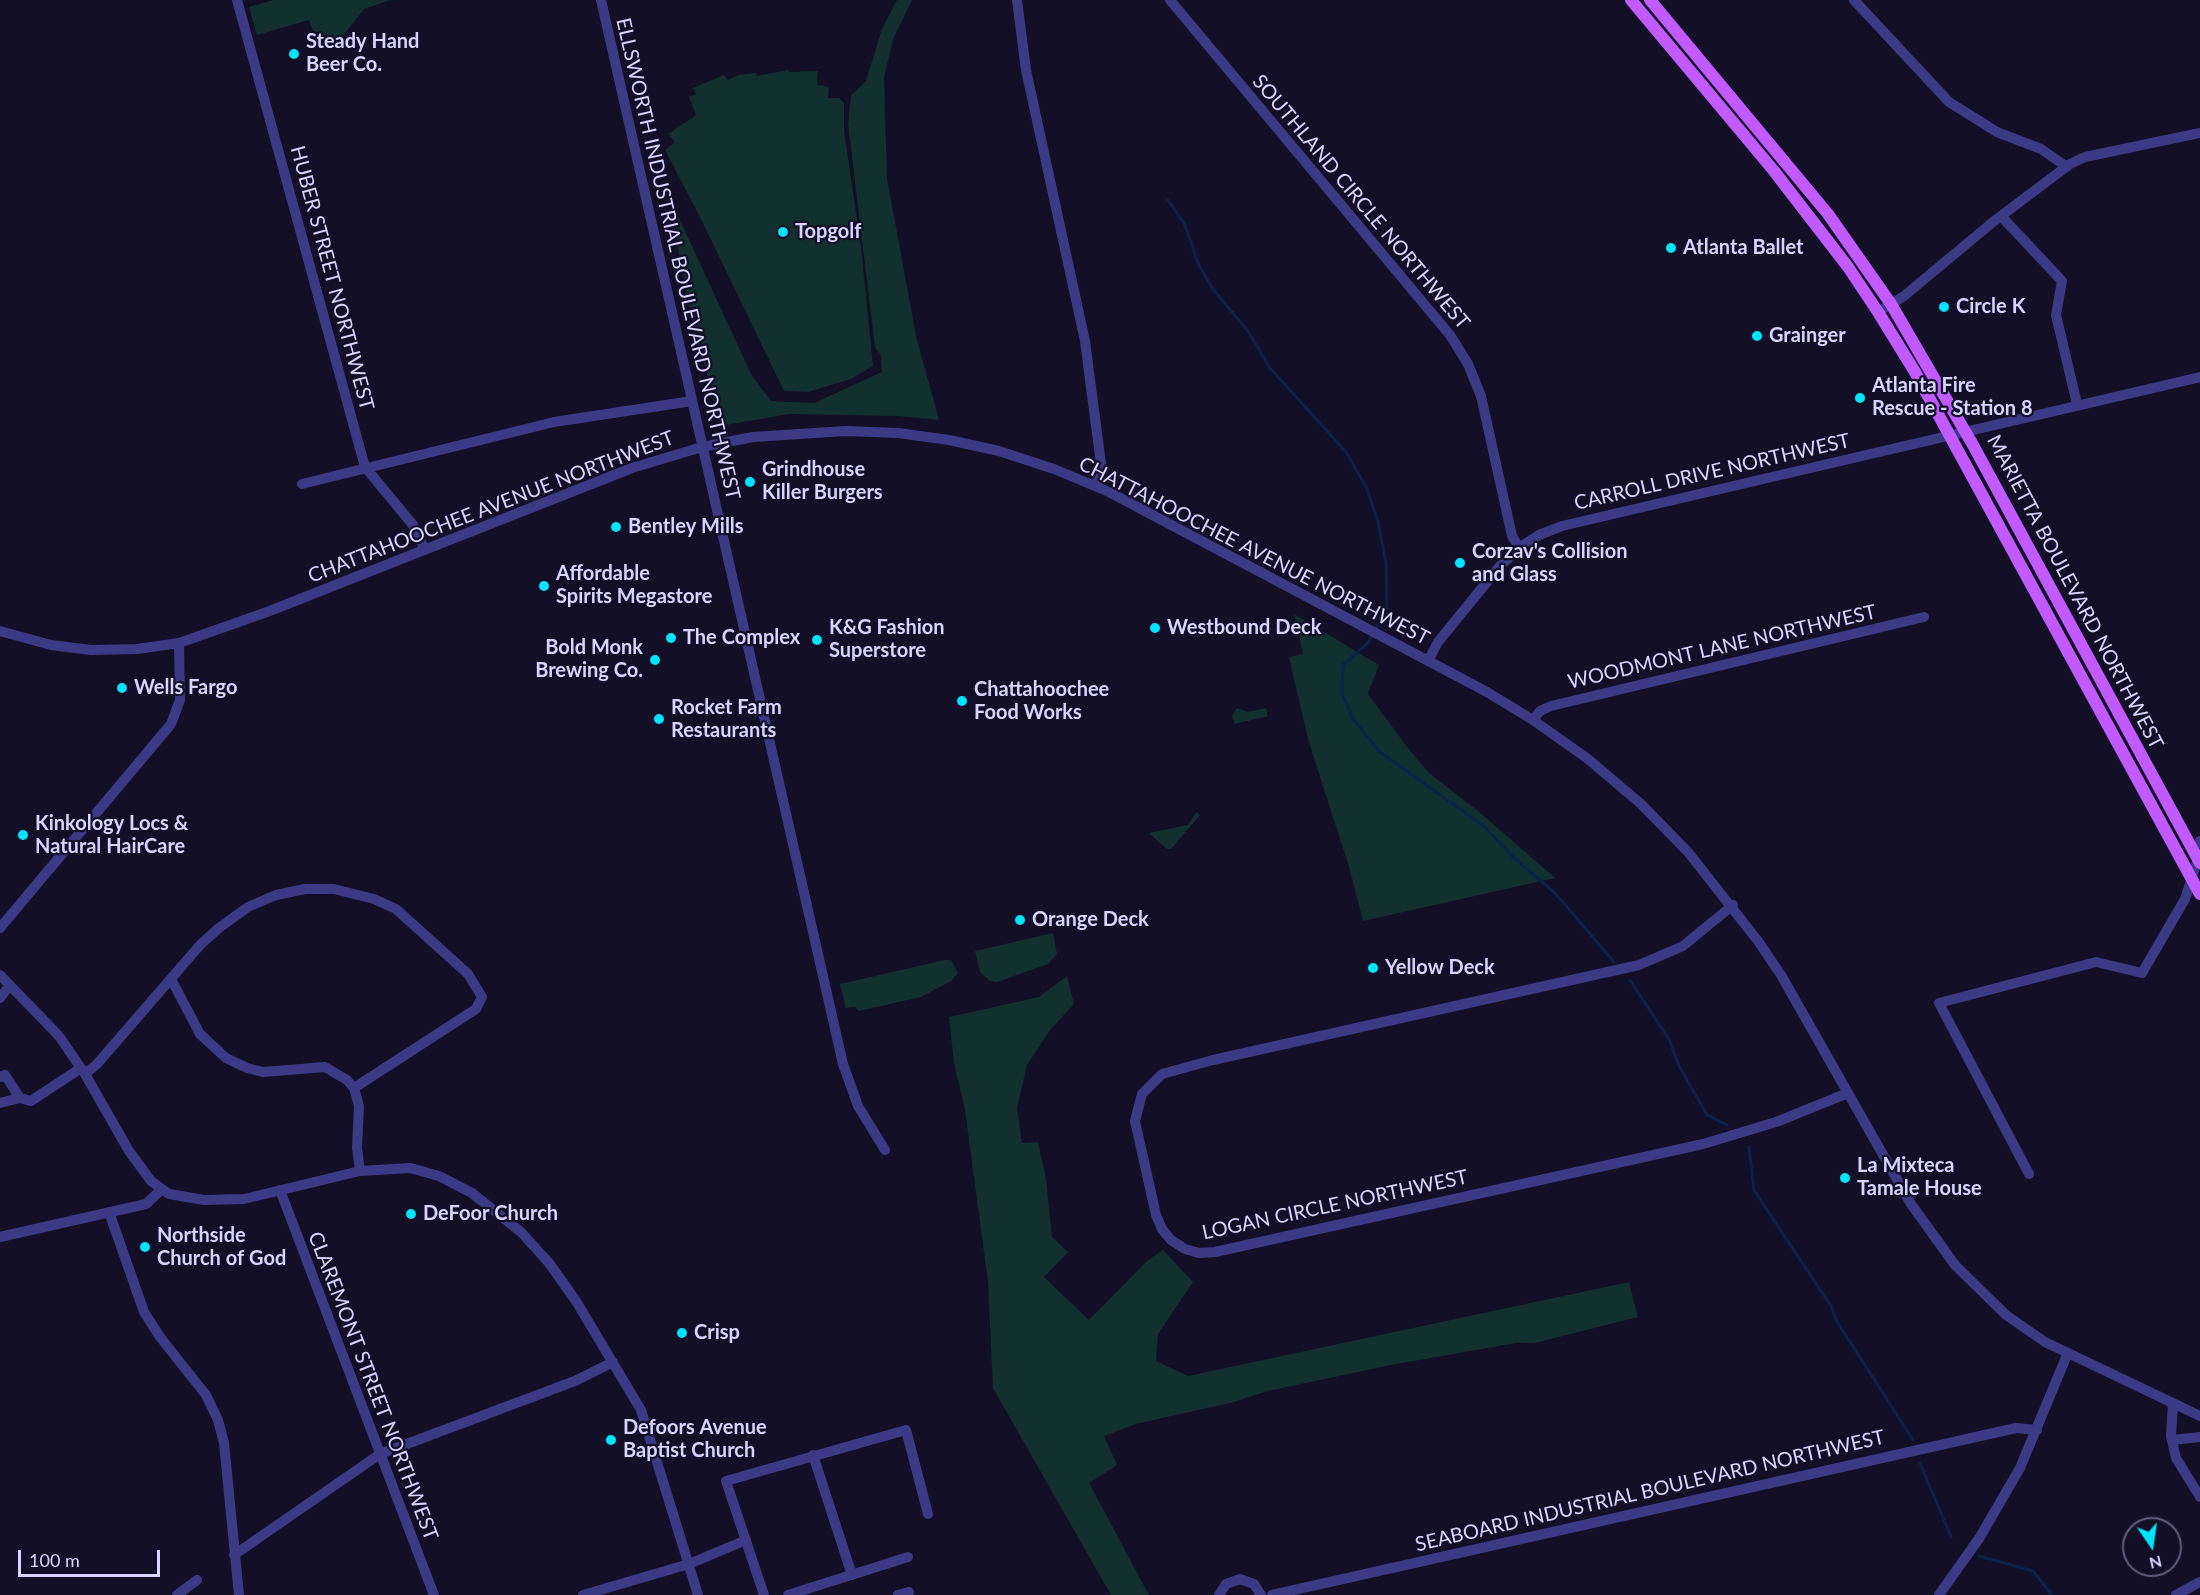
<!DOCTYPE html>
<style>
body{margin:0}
#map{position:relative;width:2200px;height:1595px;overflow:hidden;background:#130f26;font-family:Lato,sans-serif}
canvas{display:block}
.north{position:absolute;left:2122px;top:1517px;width:60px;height:60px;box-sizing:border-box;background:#130f26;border:2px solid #625e7d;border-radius:50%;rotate:167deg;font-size:16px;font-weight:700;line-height:24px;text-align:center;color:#d9d4ff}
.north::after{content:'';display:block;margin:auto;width:21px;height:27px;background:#00e5ff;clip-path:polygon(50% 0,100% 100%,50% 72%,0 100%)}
.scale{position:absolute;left:18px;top:1550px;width:142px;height:27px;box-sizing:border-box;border:3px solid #d9d4ff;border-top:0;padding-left:8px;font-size:18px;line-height:21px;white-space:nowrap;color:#d9d4ff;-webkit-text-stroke:4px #130f26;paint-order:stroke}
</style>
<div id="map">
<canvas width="2200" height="1595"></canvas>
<div class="north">N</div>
<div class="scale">100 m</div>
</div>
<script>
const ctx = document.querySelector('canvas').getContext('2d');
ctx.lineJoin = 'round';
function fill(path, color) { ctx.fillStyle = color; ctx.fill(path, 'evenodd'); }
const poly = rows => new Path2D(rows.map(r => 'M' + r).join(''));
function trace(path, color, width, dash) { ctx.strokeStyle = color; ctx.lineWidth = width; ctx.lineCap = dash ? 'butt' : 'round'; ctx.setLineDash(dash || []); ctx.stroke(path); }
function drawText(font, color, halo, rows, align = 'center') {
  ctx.font = font + ' Lato,sans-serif'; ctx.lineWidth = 4.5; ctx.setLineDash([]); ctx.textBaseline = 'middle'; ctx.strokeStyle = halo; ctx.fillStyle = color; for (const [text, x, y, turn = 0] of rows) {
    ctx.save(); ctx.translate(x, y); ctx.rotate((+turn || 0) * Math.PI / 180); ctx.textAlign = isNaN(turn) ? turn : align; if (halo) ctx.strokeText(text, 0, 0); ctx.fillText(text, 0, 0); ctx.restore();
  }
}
const green = poly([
 [274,0,390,0,364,9,342,37,318,44,309,20,257,35,249,7],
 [897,0,912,0,894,37,884,77,887,178,916,336,939,420,897,416,789,414,720,426,687,295,672,218,678,216,752,376,771,401,814,403,882,372,881,356,875,347,848,124,851,95,866,81,882,29],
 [788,70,789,72,818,71,817,85,829,87,828,98,839,98,844,103,844,130,861,247,873,366,851,379,808,392,784,391,701,219,665,150,675,142,668,134,696,115,689,97,696,94,693,88,724,75,728,80,738,75,756,73,757,76],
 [1294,614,1379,665,1368,694,1408,748,1428,772,1484,816,1555,878,1363,921,1350,870,1308,739,1289,657,1303,654],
 [1237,708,1248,712,1266,708,1268,716,1235,724,1232,716],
 [1196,812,1200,815,1171,849,1167,849,1149,833,1188,825],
 [1053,933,1057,954,1048,964,997,982,990,981,980,972,975,951],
 [945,960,951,960,958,973,951,981,921,997,859,1011,855,1007,846,1008,840,984],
 [1067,976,1074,1004,1050,1030,1027,1065,1017,1108,1022,1143,1038,1142,1046,1179,1052,1237,1068,1252,1044,1277,1089,1320,1147,1261,1163,1250,1193,1282,1158,1334,1156,1361,1188,1376,1629,1282,1638,1317,1535,1343,1516,1343,1391,1365,1268,1391,1234,1402,1136,1424,1104,1436,1117,1465,1089,1483,1149,1595,1111,1595,993,1388,988,1282,965,1110,954,1063,949,1017,1039,997]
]);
const stream = poly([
 [1168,200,1184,223,1198,263,1212,288,1248,331,1270,368,1346,452,1367,489,1378,522,1386,563,1387,608,1368,643,1343,665,1342,693,1353,719,1380,752,1484,826,1513,857,1556,894,1614,962],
 [1630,980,1669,1039,1679,1066,1707,1115,1727,1125],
 [1749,1147,1754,1190,1831,1306,1836,1320,1913,1440],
 [1920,1463,1951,1537],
 [1979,1556,2033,1571,2052,1595]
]);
const minor = poly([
 [237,0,365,467,413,525,425,550],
 [601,0,843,1064,858,1106,885,1150],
 [1017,0,1026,70,1085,341,1101,464,1096,486],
 [1170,0,1450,335,1468,364,1481,396,1512,536,1519,548],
 [1854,0,1949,102,1997,132,2041,149,2067,167],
 [2001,216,2062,281,2056,315,2077,404],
 [1878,312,1904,296,1993,222,2070,164,2085,157,2200,133],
 [302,484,554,422,692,401],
 [0,631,51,645,91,650,137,649,179,643,267,612,632,468,702,447,753,437,846,431,898,433,949,440,999,451,1054,469,1109,492,1487,692,1533,720,1588,759,1641,804,1688,852,1758,941,1781,975,1911,1204,1955,1265,2006,1315,2045,1342,2200,1416],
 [1428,661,1438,642,1500,566,1519,548,1539,535,1562,526,2200,377],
 [1533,720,1540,711,1551,706,1924,617],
 [1733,905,1683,946,1639,965,1213,1060,1162,1074,1142,1094,1135,1121,1156,1215,1162,1229,1171,1240,1185,1249,1199,1253,1215,1252,1703,1144,1776,1122,1848,1093],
 [0,928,171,724,180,700,179,643],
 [0,975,59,1036,85,1074,129,1151,151,1181,169,1194,204,1200,244,1199,360,1171,410,1168,439,1176,472,1193,521,1232,549,1263,576,1301,641,1410,698,1595],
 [171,979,200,1034,226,1058,247,1068,263,1072,325,1067,347,1080,354,1088,359,1106,357,1148,360,1171],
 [0,998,10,985],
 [85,1074,97,1064,201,944,219,928,248,907,276,895,305,889,334,889,374,899,396,909,468,974,482,997,476,1009,354,1088],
 [0,1077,5,1075,20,1098],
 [0,1103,20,1098,31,1101,81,1068],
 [2029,1174,1939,1003,2096,962,2142,973,2185,899,2198,859,2200,841],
 [280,1190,434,1595],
 [109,1212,144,1312,160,1337,206,1395,218,1420,224,1443,239,1595],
 [0,1237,146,1204,161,1190],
 [2173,1404,2171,1436,2176,1458,2200,1497],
 [2172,1440,2200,1437],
 [813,1455,852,1575],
 [234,1555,380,1454,575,1381,613,1362],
 [177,1595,197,1580],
 [583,1595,689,1564,746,1540],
 [764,1595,726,1481,906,1430,928,1514],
 [788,1595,908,1557],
 [898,1595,909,1592],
 [1219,1595,1226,1584,1240,1579,1254,1584,1261,1595],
 [1272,1595,2016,1428,2037,1430],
 [1939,1595,1980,1537,2020,1468,2067,1355],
 [2176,1595,2200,1582]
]);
const major = poly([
 [1631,0,1774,171,1848,267,1878,312,1915,372,2200,894],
 [1650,0,1828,214,1891,304,1973,445,2200,863]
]);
const markers = [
 [294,54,6,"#00e5ff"],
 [783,232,6,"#00e5ff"],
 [1671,248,6,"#00e5ff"],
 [1944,307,6,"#00e5ff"],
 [1757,336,6,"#00e5ff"],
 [1860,398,6,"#00e5ff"],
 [750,482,6,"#00e5ff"],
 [616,527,6,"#00e5ff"],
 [1460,563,6,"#00e5ff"],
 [544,586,6,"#00e5ff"],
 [1155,628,6,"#00e5ff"],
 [671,638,6,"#00e5ff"],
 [817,640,6,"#00e5ff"],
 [655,660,6,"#00e5ff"],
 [122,688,6,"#00e5ff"],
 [962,701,6,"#00e5ff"],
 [659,719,6,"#00e5ff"],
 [23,835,6,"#00e5ff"],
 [1020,920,6,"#00e5ff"],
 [1373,968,6,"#00e5ff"],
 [1845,1178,6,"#00e5ff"],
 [411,1214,6,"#00e5ff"],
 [145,1247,6,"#00e5ff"],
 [682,1333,6,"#00e5ff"],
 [611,1440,6,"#00e5ff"]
];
const poiNames = [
 ["Steady Hand",306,42],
 ["Beer Co.",306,65],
 ["Topgolf",795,232],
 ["Atlanta Ballet",1683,248],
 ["Circle K",1956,307],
 ["Grainger",1769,336],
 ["Atlanta Fire",1872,386],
 ["Rescue - Station 8",1872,409],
 ["Grindhouse",762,470],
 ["Killer Burgers",762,493],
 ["Bentley Mills",628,527],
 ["Corzav's Collision",1472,552],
 ["and Glass",1472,575],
 ["Affordable",556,574],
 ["Spirits Megastore",556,597],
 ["K&G Fashion",829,628],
 ["Superstore",829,651],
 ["Westbound Deck",1167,628],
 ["The Complex",683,638],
 ["Bold Monk",643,648,"right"],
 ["Brewing Co.",643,671,"right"],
 ["Wells Fargo",134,688],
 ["Chattahoochee",974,690],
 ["Food Works",974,713],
 ["Rocket Farm",671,708],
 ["Restaurants",671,731],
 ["Kinkology Locs &",35,824],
 ["Natural HairCare",35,847],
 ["Orange Deck",1032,920],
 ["Yellow Deck",1385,968],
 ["La Mixteca",1857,1166],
 ["Tamale House",1857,1189],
 ["DeFoor Church",423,1214],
 ["Northside",157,1236],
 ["Church of God",157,1259],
 ["Crisp",694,1333],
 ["Defoors Avenue",623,1428],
 ["Baptist Church",623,1451]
];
const streetNames = [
 ["SOUTHLAND CIRCLE NORTHWEST",1361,202,50],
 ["ELLSWORTH INDUSTRIAL BOULEVARD NORTHWEST",678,259,77],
 ["HUBER STREET NORTHWEST",332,278,75],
 ["CARROLL DRIVE NORTHWEST",1712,472,-13],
 ["CHATTAHOOCHEE AVENUE NORTHWEST",491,507,-21],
 ["CHATTAHOOCHEE AVENUE NORTHWEST",1254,551,27],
 ["MARIETTA BOULEVARD NORTHWEST",2075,592,62],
 ["WOODMONT LANE NORTHWEST",1722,647,-13],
 ["LOGAN CIRCLE NORTHWEST",1335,1205,-12],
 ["CLAREMONT STREET NORTHWEST",373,1386,69],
 ["SEABOARD INDUSTRIAL BOULEVARD NORTHWEST",1650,1491,-13]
];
fill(green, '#12302f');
trace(stream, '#0c2248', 3);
trace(minor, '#3d3a85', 10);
trace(major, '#c25bff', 12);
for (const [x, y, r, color] of markers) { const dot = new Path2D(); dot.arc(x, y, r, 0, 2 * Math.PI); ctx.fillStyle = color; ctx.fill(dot); trace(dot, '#130f26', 2); }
drawText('bold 20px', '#d9d4ff', '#130f26', poiNames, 'left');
drawText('20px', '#d9d4ff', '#130f26', streetNames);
</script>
